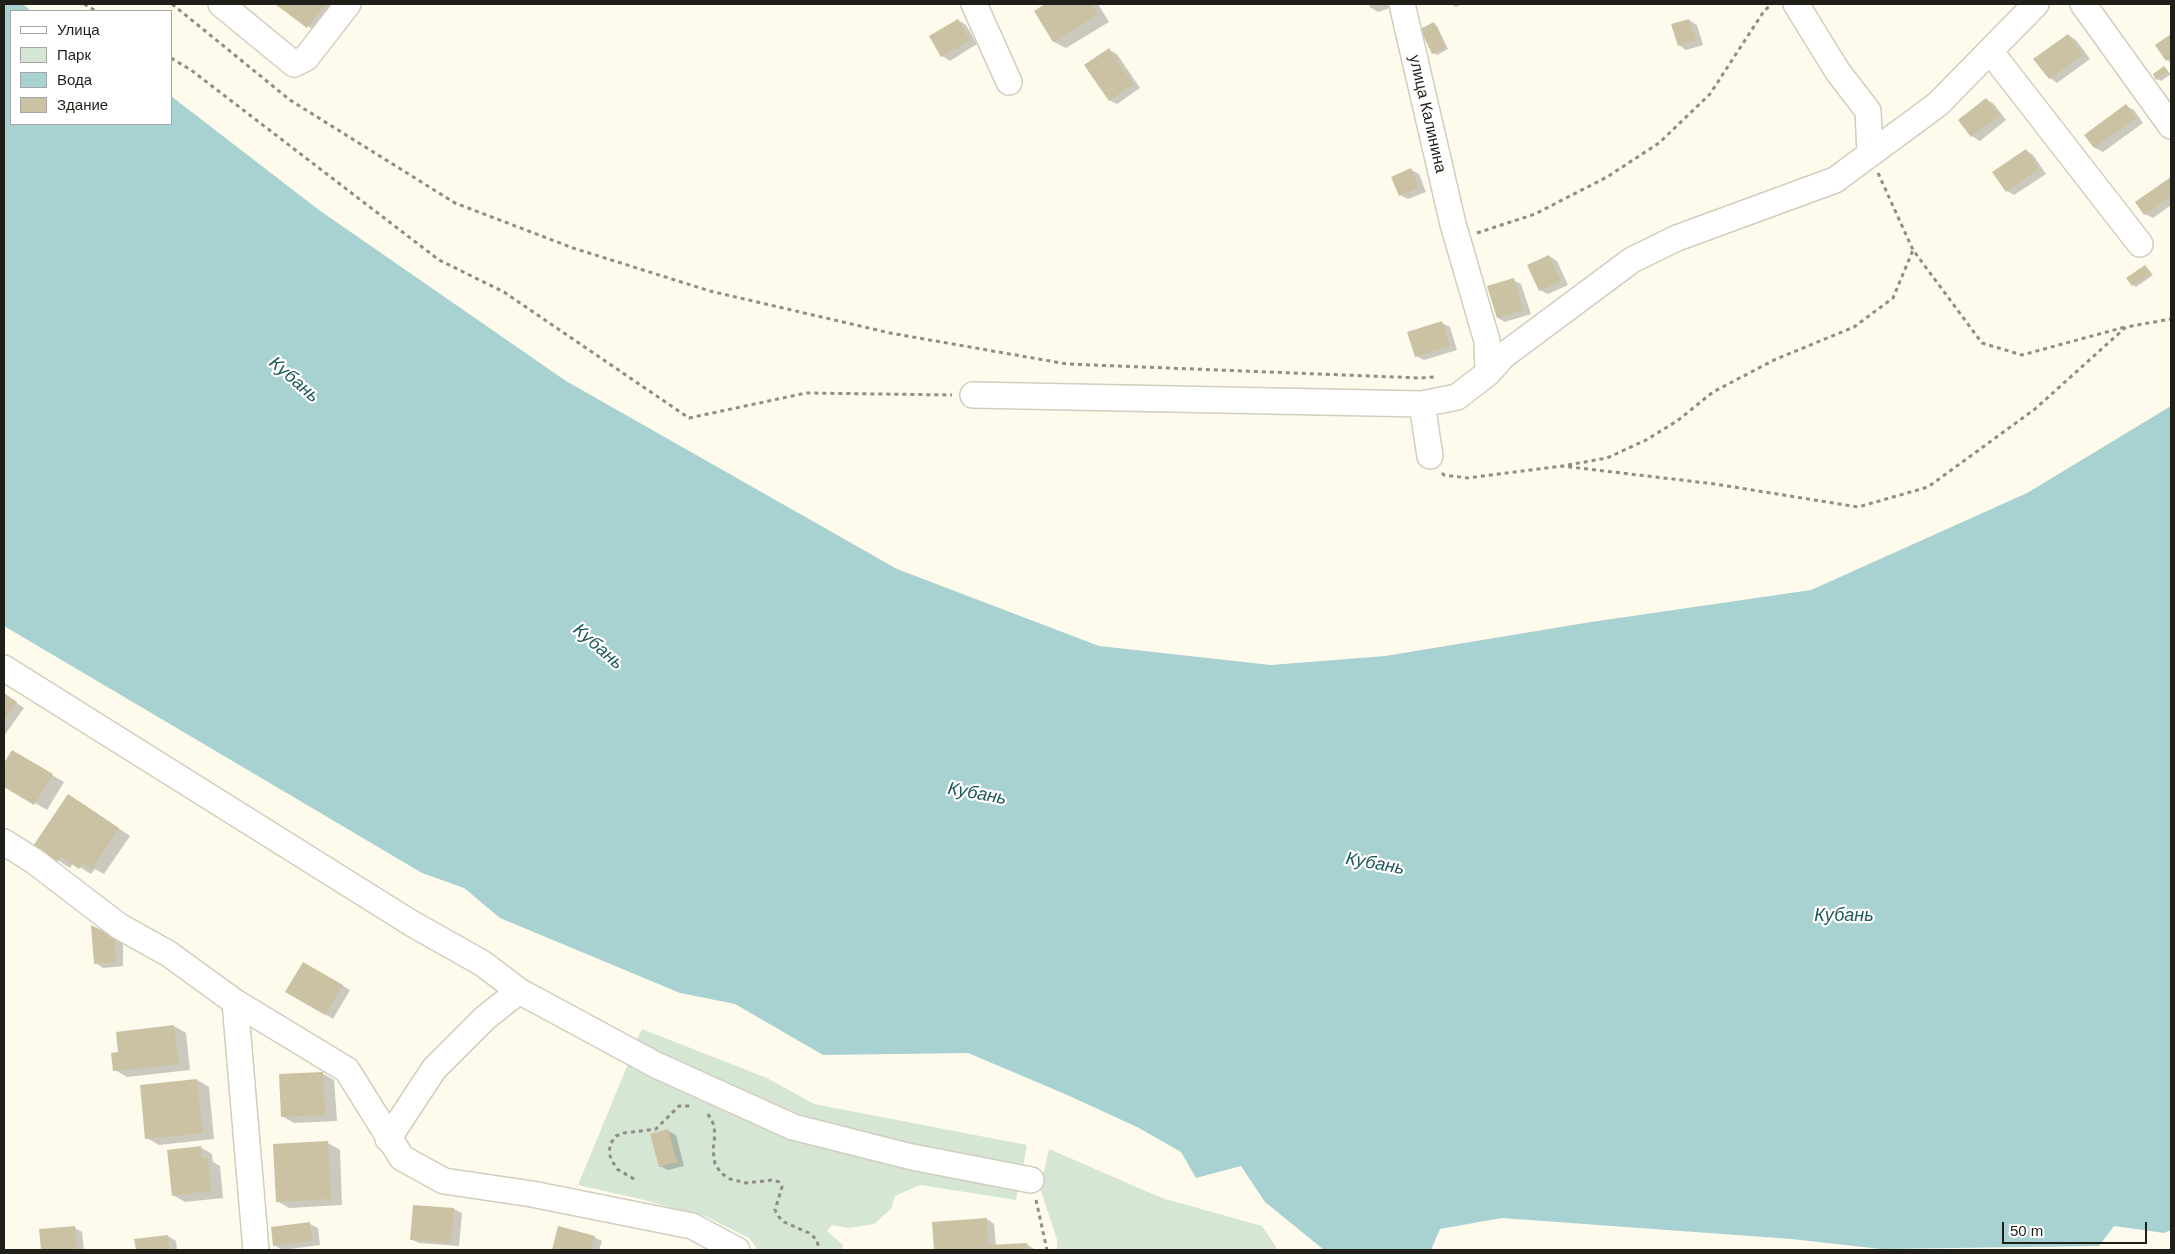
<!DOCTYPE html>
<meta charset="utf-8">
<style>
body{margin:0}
#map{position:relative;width:2175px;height:1254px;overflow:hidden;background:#fefbed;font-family:Helvetica,sans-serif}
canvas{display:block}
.frame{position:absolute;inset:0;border:5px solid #201e18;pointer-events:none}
.legend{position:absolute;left:10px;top:10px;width:162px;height:115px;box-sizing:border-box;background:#fff;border:1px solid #a6a5a3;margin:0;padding:6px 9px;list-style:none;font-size:15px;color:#201e18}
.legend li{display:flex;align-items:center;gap:10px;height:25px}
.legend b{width:25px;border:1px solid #a6a5a3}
.scale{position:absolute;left:2002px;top:1222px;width:145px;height:22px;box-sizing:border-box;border:2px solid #201e18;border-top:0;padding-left:6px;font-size:15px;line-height:18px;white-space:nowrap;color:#201e18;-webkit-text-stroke:4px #fff;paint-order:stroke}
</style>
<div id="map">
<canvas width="2175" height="1254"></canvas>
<div class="frame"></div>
<ul class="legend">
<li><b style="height:6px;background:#fff"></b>Улица</li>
<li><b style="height:14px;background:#d6e6d5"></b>Парк</li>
<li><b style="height:14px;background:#a8d2d2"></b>Вода</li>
<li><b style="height:14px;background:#cbc2a3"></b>Здание</li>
</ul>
<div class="scale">50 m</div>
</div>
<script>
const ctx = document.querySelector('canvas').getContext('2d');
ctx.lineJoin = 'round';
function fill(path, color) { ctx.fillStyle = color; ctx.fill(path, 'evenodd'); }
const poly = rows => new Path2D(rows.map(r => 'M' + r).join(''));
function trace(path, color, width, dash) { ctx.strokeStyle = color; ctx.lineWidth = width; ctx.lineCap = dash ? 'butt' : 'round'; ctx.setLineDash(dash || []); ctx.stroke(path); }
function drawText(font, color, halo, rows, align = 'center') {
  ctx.font = font + ' Helvetica,sans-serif'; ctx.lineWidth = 4.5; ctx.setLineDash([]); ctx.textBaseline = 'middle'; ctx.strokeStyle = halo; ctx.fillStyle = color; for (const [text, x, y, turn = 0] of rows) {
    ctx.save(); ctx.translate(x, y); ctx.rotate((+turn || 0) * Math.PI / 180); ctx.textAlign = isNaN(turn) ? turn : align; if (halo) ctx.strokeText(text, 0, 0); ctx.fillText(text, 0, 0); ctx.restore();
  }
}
const green = poly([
 [642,1029,767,1078,814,1104,1027,1145,1022,1172,792,1123,634,1046],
 [630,1059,654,1073,1019,1183,1016,1200,920,1185,895,1196,891,1209,874,1224,848,1228,832,1225,827,1231,843,1245,842,1250,758,1250,749,1238,707,1217,640,1199,578,1185],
 [1049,1149,1162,1198,1262,1226,1278,1250,1057,1250,1057,1240,1040,1188]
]);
const water = poly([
 [4,4,23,4,31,11,11,11,11,124,171,124,171,96,319,210,566,381,897,569,1099,646,1271,665,1385,656,1591,622,1811,590,2027,493,2171,406,2171,1230,2164,1233,2114,1226,2099,1246,1881,1249,1791,1239,1502,1218,1440,1229,1431,1250,1324,1250,1265,1202,1241,1166,1196,1178,1181,1152,1137,1127,1065,1094,968,1053,823,1055,735,1004,680,993,500,918,464,888,422,873,4,626]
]);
const shadow = poly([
 [277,4,337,4,319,34],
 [1047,4,1098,4,1109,22,1066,48,1054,42,1036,11],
 [1369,4,1395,4,1396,6,1378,12,1370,7],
 [1451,4,1462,4,1456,7],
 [958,20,966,25,977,44,950,61,942,56],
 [1689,20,1697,25,1703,45,1686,50,1679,45],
 [1434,24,1437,26,1448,49,1437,55,1433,53],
 [2068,35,2076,40,2090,59,2057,83,2050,78],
 [2171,36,2171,62,2167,60,2157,46],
 [1109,50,1117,54,1140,88,1117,104,1109,100],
 [2164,68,2171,74,2161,81,2157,79],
 [1986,99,1994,104,2006,120,1980,141,1972,136,1960,120],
 [2126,106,2134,110,2143,123,2103,152,2095,148,2086,135],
 [2026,150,2033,155,2046,174,2014,195,2007,191],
 [1411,170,1419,174,1426,192,1408,199,1400,195],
 [2171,179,2171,205,2153,218,2145,214,2137,202],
 [1549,256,1557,261,1568,285,1548,294,1540,290],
 [2145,266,2153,275,2136,287,2133,285],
 [1513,280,1521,284,1531,314,1505,322,1498,318],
 [1442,323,1450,327,1457,350,1424,360,1416,356],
 [4,694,24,708,4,736],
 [12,752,64,782,47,810,4,785,4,766],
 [80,802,130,836,104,874,95,869,91,874,73,863,70,868,35,846],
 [115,938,123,943,123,966,103,968,96,963],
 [303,963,350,990,333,1019,287,991],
 [174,1026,186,1033,190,1070,127,1077,115,1070,119,1053],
 [322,1073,334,1080,337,1121,294,1123,282,1116],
 [197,1080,209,1087,214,1139,159,1145,147,1138],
 [668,1131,676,1135,684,1166,668,1170,660,1166],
 [328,1143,340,1150,342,1205,289,1208,277,1201],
 [200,1147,212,1154,213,1162,220,1166,223,1198,185,1202,173,1195],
 [454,1209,462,1213,459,1246,419,1243,411,1239],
 [987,1219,994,1224,996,1246,1027,1244,1035,1250,935,1250,933,1223],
 [310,1224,318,1228,320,1245,282,1250,274,1245],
 [75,1228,82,1232,84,1250,42,1250,41,1230],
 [559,1228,594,1237,602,1241,599,1250,553,1250],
 [168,1236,176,1241,177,1250,137,1250,136,1240]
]);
const building = poly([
 [275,4,326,4,307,28],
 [1045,4,1091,4,1098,15,1053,42,1034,11],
 [958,19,970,40,941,57,929,36],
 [1689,19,1696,40,1678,46,1671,24],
 [1434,22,1446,47,1432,54,1420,29],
 [2068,34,2083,55,2049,79,2033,59],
 [2171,34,2171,57,2166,61,2155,45],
 [1109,48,1133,84,1109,101,1084,65],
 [2164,66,2168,71,2156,80,2153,74],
 [1986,98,2000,115,1971,137,1958,120],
 [2126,104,2136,118,2094,148,2084,135],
 [2026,149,2039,169,2006,192,1992,172],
 [1411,168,1419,188,1399,196,1391,177],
 [2171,177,2171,196,2144,215,2135,202],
 [1549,255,1561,281,1539,291,1527,265],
 [2145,265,2151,273,2132,286,2126,278],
 [1514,278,1523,310,1497,318,1487,286],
 [1442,321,1450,346,1415,357,1407,332],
 [4,693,17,702,4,721],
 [12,750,53,774,34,805,4,787,4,763],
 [68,794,119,828,92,869,83,863,79,869,61,857,57,862,33,846],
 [91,925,115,937,116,962,94,964],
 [303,962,343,985,325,1015,285,992],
 [174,1025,179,1064,113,1071,111,1053,118,1052,116,1032],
 [323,1072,325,1115,281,1117,279,1074],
 [197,1079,203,1133,145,1139,140,1085],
 [668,1129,677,1162,659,1167,650,1134],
 [328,1141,331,1199,276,1202,273,1144],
 [201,1146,202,1158,208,1158,211,1191,172,1196,167,1150],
 [413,1205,454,1208,451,1243,410,1240],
 [987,1218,988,1245,1027,1243,1028,1250,934,1250,932,1222],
 [310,1222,312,1241,273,1246,271,1227],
 [75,1226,77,1250,41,1250,39,1229],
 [558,1226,595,1236,591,1250,552,1250],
 [168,1235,170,1250,136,1250,134,1239]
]);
const path = poly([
 [84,4,96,11],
 [172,4,290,100,455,203,573,248,710,291,890,333,1067,364,1420,378,1435,377],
 [171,58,191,70,439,260,504,292,689,418,806,393,952,395],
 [1878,173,1913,250,1982,343,2022,355,2125,327],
 [1477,233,1535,214,1607,177,1659,143,1710,94,1764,11,1772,4],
 [1568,465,1607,458,1646,440,1677,421,1713,392,1774,360,1854,327,1893,298,1913,250],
 [1442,473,1444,475,1468,478,1562,466,1715,484,1858,507,1928,487,2035,409,2126,327,2171,319],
 [708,1114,713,1123,715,1134,713,1150,715,1164,721,1173,730,1179,746,1183,773,1180,779,1182,782,1187,775,1210,779,1217,784,1222,809,1233,817,1240,819,1250],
 [634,1179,617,1169,611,1159,609,1152,611,1143,616,1136,624,1133,656,1129,679,1106,690,1106],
 [1036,1200,1047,1250]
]);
const minor = poly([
 [221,4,294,64,306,58,348,4],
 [974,4,1009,82],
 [1402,4,1453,224,1487,341,1488,373,1457,397,1422,404,1430,456],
 [1796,4,1838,72,1868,111,1870,154],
 [2083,4,2171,126],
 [1990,51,2140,244],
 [1488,373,1503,356,1632,260,1677,238,1835,180,1938,104,2036,4],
 [973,395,1422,404],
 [4,668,411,923,482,963,519,991,656,1065,793,1127,912,1157,1031,1180],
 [4,842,34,861,119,926,169,954,235,1002,347,1070,402,1158,444,1181,532,1194,692,1226,737,1250],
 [235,1002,256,1250],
 [388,1139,434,1069,485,1018,519,991]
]);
const streetNames = [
 ["улица Калинина",1427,114,77]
];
const waterNames = [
 ["Кубань",294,380,41],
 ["Кубань",598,647,41],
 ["Кубань",977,794,10],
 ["Кубань",1375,864,10],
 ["Кубань",1844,916]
];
fill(green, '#d6e6d5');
fill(water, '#a8d2d2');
fill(shadow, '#0003');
fill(building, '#cbc2a3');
trace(minor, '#d2cebe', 28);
trace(path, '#908d83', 3, [4, 4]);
trace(minor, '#fff', 25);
drawText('16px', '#201e18', '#fff', streetNames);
drawText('italic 18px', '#1e5859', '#fff', waterNames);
</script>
